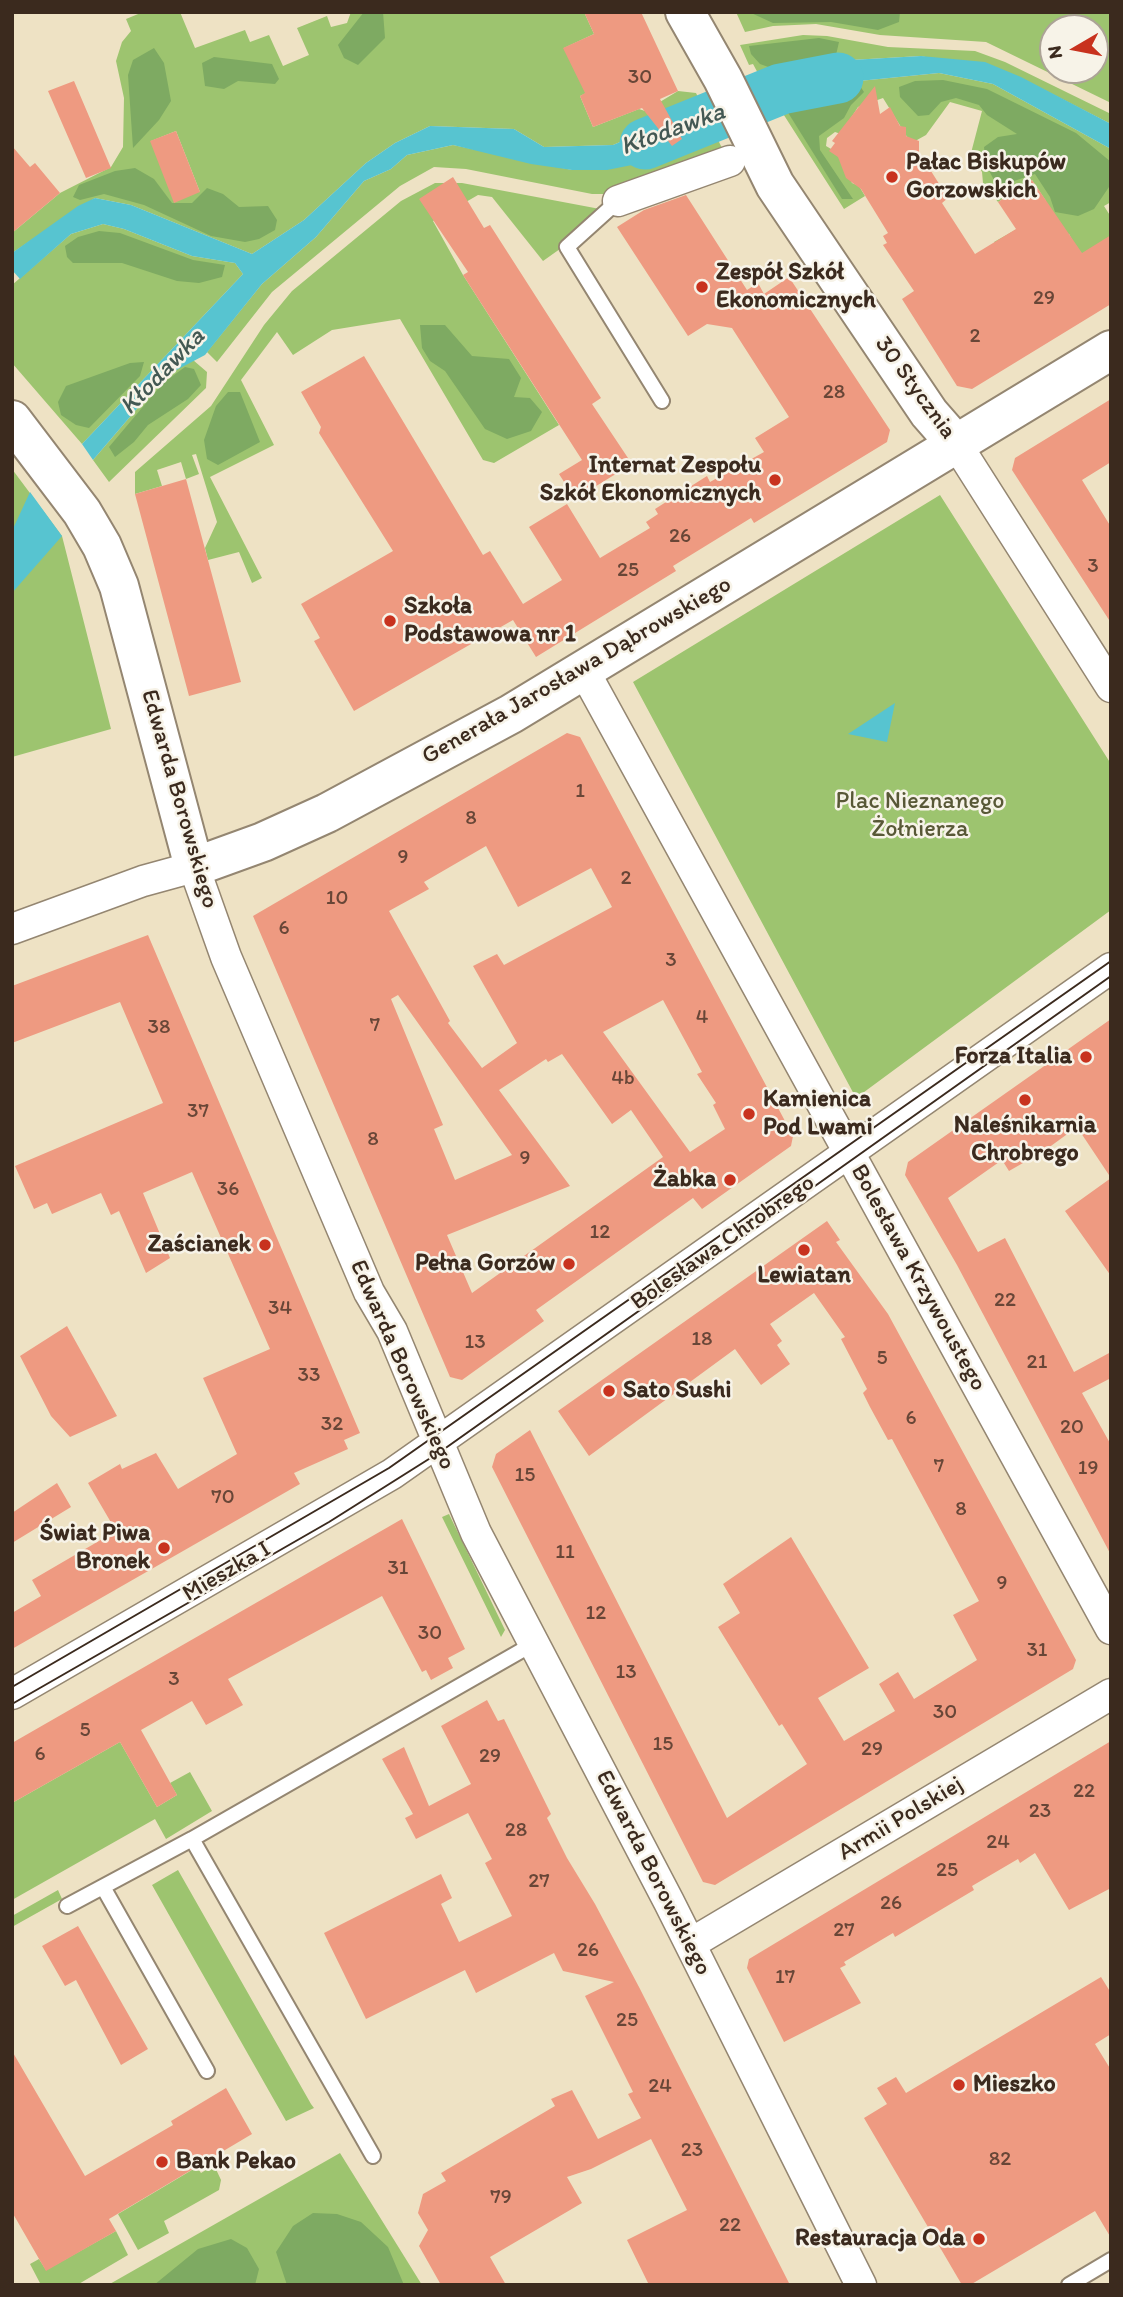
<!DOCTYPE html>
<meta charset="utf-8">
<style>
body{margin:0}
#map{position:relative;width:1123px;height:2297px;overflow:hidden;background:#eee2c4;font-family:Itim,sans-serif}
canvas{display:block}
.frame{position:absolute;inset:0;border:14px solid #3b2a1e;pointer-events:none}
.north{position:absolute;left:1039px;top:14px;width:70px;height:70px;box-sizing:border-box;background:#f7f3e8;border:2px solid #aca397;border-radius:50%;rotate:260deg;font-size:19px;font-weight:700;line-height:28px;text-align:center;color:#3b2a1e}
.north::after{content:'';display:block;margin:auto;width:24px;height:32px;background:#c8321e;clip-path:polygon(50% 0,100% 100%,50% 72%,0 100%)}
</style>
<div id="map">
<canvas width="1123" height="2297"></canvas>
<div class="frame"></div>
<div class="north">N</div>
</div>
<script>
const ctx = document.querySelector('canvas').getContext('2d');
ctx.lineJoin = 'round';
function fill(path, color) { ctx.fillStyle = color; ctx.fill(path, 'evenodd'); }
const poly = rows => new Path2D(rows.map(r => 'M' + r).join(''));
function trace(path, color, width, dash) { ctx.strokeStyle = color; ctx.lineWidth = width; ctx.lineCap = dash ? 'butt' : 'round'; ctx.setLineDash(dash || []); ctx.stroke(path); }
function drawText(font, color, halo, rows, align = 'center') {
  ctx.font = font + ' Itim,sans-serif'; ctx.lineWidth = 5; ctx.setLineDash([]); ctx.textBaseline = 'middle'; ctx.strokeStyle = halo; ctx.fillStyle = color; for (const [text, x, y, turn = 0] of rows) {
    ctx.save(); ctx.translate(x, y); ctx.rotate((+turn || 0) * Math.PI / 180); ctx.textAlign = isNaN(turn) ? turn : align; if (halo) ctx.strokeText(text, 0, 0); ctx.fillText(text, 0, 0); ctx.restore();
  }
}
const green = poly([
 [143,12,180,12,195,48,245,30,250,42,269,35,283,66,309,55,297,28,327,16,331,27,347,23,351,12,584,12,594,34,564,48,606,84,580,96,593,127,639,109,645,111,678,91,696,93,703,107,613,145,544,147,514,129,430,126,395,143,366,163,304,220,252,254,131,205,95,198,12,253,12,233,60,193,111,167,123,147,124,98,116,61,122,42,131,31,126,19],
 [176,131,200,192,151,141],
 [736,12,1111,12,1111,103,986,42,880,35,816,24,773,26,745,32],
 [1053,28,1095,28,1095,70,1053,70],
 [803,35,827,36,888,47,975,51,1005,62,1111,114,1111,124,1021,78,921,56,833,61,760,77,753,64,749,65,740,45],
 [939,73,993,84,1111,149,1111,202,1104,206,1111,217,1111,242,1082,260,1069,234,1053,245,1022,287,994,242,1017,229,1046,201,1032,180,998,202,983,183,982,172,971,153,982,111,950,102,926,135,917,140,909,140,883,98,858,107,841,134,835,132,827,138,826,146,838,153,852,183,859,186,865,196,844,209,773,98,839,83],
 [713,130,722,148,618,194,592,194,466,169,434,167,400,186,272,292,217,362,207,352,262,284,316,237,364,181,391,169,407,155,453,145,572,170,652,161],
 [435,183,462,183,600,209,605,217,543,261,492,197,478,195,433,221,463,275,559,425,494,463,483,460,400,319,332,330,293,355,277,332,241,380,274,445,210,477,262,578,252,583,239,552,208,560,205,548,217,522,196,454,192,455,199,474,186,479,181,462,157,470,162,486,135,494,135,472,211,406,264,325,292,291,401,201],
 [103,224,124,229,192,256,235,263,243,274,82,444,12,363,12,285,71,234],
 [193,360,207,372,206,388,109,482,93,460,165,376],
 [12,469,62,536,111,729,12,757],
 [940,495,1111,764,1111,910,856,1098,633,682],
 [449,1514,505,1630,501,1637,442,1517],
 [120,1742,157,1807,177,1795,170,1783,190,1772,212,1811,166,1839,155,1819,12,1900,12,1803],
 [178,1870,311,2104,314,2108,286,2121,152,1885],
 [58,1890,62,1899,12,1927,12,1916],
 [340,2153,422,2285,108,2285],
 [214,2165,221,2180,219,2190,164,2221,169,2233,138,2250,118,2214,197,2167,201,2173],
 [116,2231,128,2255,77,2285,41,2285,30,2264,39,2259,46,2270]
]);
const forest = poly([
 [364,12,383,12,385,38,358,65,344,58,338,45],
 [749,12,900,12,899,22,878,30,831,22,773,23],
 [819,38,839,42,836,55,774,69,760,64,751,54,749,46],
 [154,48,164,63,171,101,159,120,133,148,128,75,133,60],
 [214,57,272,64,279,79,275,84,238,81,224,89,205,86,202,63],
 [943,80,987,89,1076,133,1111,162,1109,187,1094,209,1078,216,1055,212,1050,197,1035,174,1005,184,994,180,986,165,984,147,998,137,1017,134,987,115,979,105,956,98,941,102,929,115,918,116,900,97,899,87,915,81],
 [860,86,864,92,851,105,844,118,819,136,820,150,853,199,842,199,782,103,816,92],
 [135,168,154,179,172,203,192,203,207,188,223,194,239,207,268,206,277,220,275,230,259,239,245,242,211,236,144,205,104,194,80,200,73,197,79,185,115,171],
 [99,231,120,233,193,260,225,265,222,277,199,283,177,281,122,263,73,263,67,257,65,246,78,237],
 [420,325,445,325,472,356,509,359,521,378,514,397,530,398,542,412,531,431,507,439,485,429,445,371,430,361,422,348],
 [144,362,140,376,89,428,76,425,61,415,58,402,66,386,130,363],
 [185,367,194,369,201,385,188,399,148,425,134,442,115,457,109,447,163,383],
 [228,392,240,392,260,442,218,465,207,459,204,440,216,406],
 [313,2213,337,2214,361,2222,388,2247,404,2285,287,2285,276,2252,293,2226],
 [231,2239,247,2248,259,2269,255,2285,154,2285,198,2249]
]);
const water = poly([
 [921,56,985,62,1021,77,1111,124,1111,149,993,84,939,73,839,83,775,98,764,75,833,61],
 [703,107,713,130,652,161,607,170,572,170,531,164,453,145,407,155,391,169,364,181,316,237,262,284,205,355,165,376,93,460,82,444,243,274,235,263,192,256,124,229,103,224,71,234,20,279,12,270,12,253,78,206,95,198,131,205,252,254,304,220,366,163,395,143,430,126,514,129,544,147,613,145],
 [30,492,62,536,12,593,12,531],
 [895,703,887,742,848,734]
]);
const river = poly([
 [645,144,781,89,838,78]
]);
const building = poly([
 [584,12,641,12,678,91,660,99,682,139,672,146,642,108,593,127,580,96,585,93,563,48,594,34],
 [74,81,111,168,86,178,48,91],
 [875,86,880,114,890,107,900,126,906,127,906,136,919,141,919,152,948,198,942,203,975,254,1016,229,998,202,1032,180,1082,253,1111,235,1111,304,972,389,957,386,902,299,914,291,883,245,887,243,883,236,888,233,861,189,846,178,838,157,829,151,835,143,832,141],
 [176,131,200,192,174,203,150,141],
 [12,146,30,167,35,163,60,193,12,233],
 [453,177,484,228,490,225,601,398,592,404,632,464,575,499,559,474,582,460,463,275,468,272,419,199],
 [686,195,747,290,758,283,764,294,789,277,890,430,887,442,754,523,751,518,673,566,676,571,536,657,513,620,354,711,314,641,320,638,301,604,393,551,319,433,321,427,301,392,364,356,483,555,490,551,523,604,562,580,529,527,567,504,600,558,650,528,646,522,658,514,655,509,707,476,710,482,764,452,755,438,789,417,732,328,707,324,688,336,617,227,644,210],
 [1111,399,1111,462,1082,480,1111,527,1111,623,1012,470,1015,458],
 [186,479,241,682,189,696,135,494],
 [567,733,580,737,793,1136,791,1146,702,1209,693,1198,536,1310,544,1321,462,1380,450,1377,253,916],
 [486,846,518,907,591,868,612,907,504,965,497,954,473,966,517,1043,482,1068,448,1023,450,1021,389,911,429,889,424,882],
 [398,995,512,1155,455,1180,434,1129,443,1125,391,999],
 [663,1000,702,1072,697,1074,716,1103,713,1105,725,1129,690,1152,603,1032],
 [562,1054,612,1124,631,1110,663,1157,472,1293,447,1235,570,1186,499,1090,546,1059,548,1062],
 [148,935,360,1433,344,1440,348,1449,294,1473,300,1484,12,1649,12,1613,41,1596,32,1580,116,1531,88,1483,120,1464,122,1469,156,1453,178,1489,237,1454,203,1378,270,1349,192,1172,143,1193,170,1258,146,1273,119,1211,111,1215,101,1193,52,1214,47,1203,34,1209,15,1166,163,1103,120,1002,12,1043,12,986],
 [1111,1019,1111,1276,1065,1211,1111,1178,1077,1127,1044,1151,1009,1171,1002,1160,948,1198,978,1252,1005,1238,1074,1372,1111,1352,1111,1378,1082,1393,1111,1445,1111,1555,957,1265,905,1175,908,1162],
 [827,1221,840,1240,836,1242,888,1314,1076,1660,1073,1669,715,1885,703,1882,492,1467,496,1454,530,1430,727,1818,807,1764,782,1724,779,1726,718,1627,740,1613,723,1584,791,1537,869,1668,818,1698,844,1741,895,1711,879,1684,898,1672,914,1699,977,1660,953,1615,979,1601,892,1439,888,1440,870,1407,863,1393,867,1389,841,1339,845,1337,814,1293,770,1324,782,1341,777,1345,790,1364,761,1385,735,1349,589,1456,558,1411],
 [67,1326,117,1416,70,1437,51,1416,20,1356],
 [57,1483,71,1507,12,1543,12,1513],
 [402,1519,465,1649,448,1658,453,1668,431,1680,426,1670,422,1672,382,1596,228,1679,243,1705,206,1725,192,1701,141,1730,177,1795,157,1807,120,1742,12,1803,12,1743],
 [487,1700,498,1721,504,1719,551,1814,547,1818,567,1858,595,1904,639,1987,790,2285,649,2285,627,2240,687,2210,651,2139,591,2169,567,2177,582,2203,490,2257,506,2285,441,2285,419,2246,428,2230,418,2213,423,2194,446,2181,441,2173,555,2106,551,2099,572,2090,598,2139,641,2118,628,2094,633,2092,585,1996,614,1982,563,1971,554,1953,476,1993,465,1970,366,2019,324,1933,441,1874,452,1898,441,1904,459,1942,512,1916,485,1863,492,1859,468,1813,416,1839,405,1818,413,1814,382,1759,404,1747,429,1806,471,1784,441,1726],
 [1111,1741,1111,1888,1069,1910,1035,1853,1020,1863,1018,1859,972,1886,974,1890,895,1937,893,1933,844,1962,846,1965,840,1968,861,2003,784,2042,747,1968,749,1959],
 [78,1926,148,2049,121,2065,76,1980,65,1986,42,1946],
 [1101,1977,1111,1993,1111,2034,1095,2044,1111,2070,1111,2238,1095,2211,970,2285,962,2285,864,2118,887,2104,877,2088,896,2077,906,2093],
 [12,2051,85,2176,173,2125,171,2121,226,2088,252,2134,109,2219,116,2231,46,2271,12,2212]
]);
const lane = poly([
 [618,201,567,247,662,401],
 [192,1839,373,2156],
 [103,1887,207,2071],
 [67,1906,192,1839,533,1644],
 [1069,2285,1111,2260]
]);
const street = poly([
 [618,201,730,161],
 [957,445,1111,687],
 [583,669,1111,1629],
 [12,929,143,881,194,867,226,957,369,1292,392,1331,476,1533,669,1902,861,2285],
 [12,1694,392,1474,1111,968],
 [690,1944,1111,1694]
]);
const secondary = poly([
 [685,12,723,79,775,185,929,413,957,445],
 [12,420,82,512,102,546,119,586,194,867,263,842,327,813,511,714,1111,350]
]);
const tram = poly([
 [12,1687,389,1468,1111,961],
 [12,1704,329,1522,440,1452,1111,976]
]);
const markers = [
 [892,177,7,"#c8321e"],
 [702,287,7,"#c8321e"],
 [775,480,7,"#c8321e"],
 [390,621,7,"#c8321e"],
 [1086,1057,7,"#c8321e"],
 [1025,1100,7,"#c8321e"],
 [749,1114,7,"#c8321e"],
 [730,1180,7,"#c8321e"],
 [265,1245,7,"#c8321e"],
 [804,1250,7,"#c8321e"],
 [569,1264,7,"#c8321e"],
 [609,1391,7,"#c8321e"],
 [164,1548,7,"#c8321e"],
 [959,2085,7,"#c8321e"],
 [162,2162,7,"#c8321e"],
 [979,2239,7,"#c8321e"]
];
const numberNames = [
 ["30",640,78],
 ["29",1044,299],
 ["2",975,337],
 ["28",834,393],
 ["26",680,537],
 ["3",1093,567],
 ["25",628,571],
 ["1",580,792],
 ["8",471,819],
 ["9",403,858],
 ["2",626,879],
 ["10",337,899],
 ["6",284,929],
 ["3",671,961],
 ["4",702,1018],
 ["7",375,1026],
 ["38",159,1028],
 ["4b",623,1079],
 ["37",198,1112],
 ["8",373,1140],
 ["9",525,1159],
 ["36",228,1190],
 ["12",600,1233],
 ["22",1005,1301],
 ["34",280,1309],
 ["18",702,1340],
 ["13",475,1343],
 ["5",882,1359],
 ["21",1037,1363],
 ["33",309,1376],
 ["6",911,1419],
 ["32",332,1425],
 ["20",1072,1428],
 ["7",939,1467],
 ["19",1088,1469],
 ["15",525,1476],
 ["70",223,1498],
 ["8",961,1510],
 ["11",565,1553],
 ["31",398,1569],
 ["9",1002,1584],
 ["12",596,1614],
 ["30",430,1634],
 ["31",1037,1651],
 ["13",626,1673],
 ["3",174,1680],
 ["30",945,1713],
 ["5",85,1731],
 ["15",663,1745],
 ["29",872,1750],
 ["6",40,1755],
 ["29",490,1757],
 ["22",1084,1792],
 ["23",1040,1812],
 ["28",516,1831],
 ["24",998,1843],
 ["25",947,1871],
 ["27",539,1882],
 ["26",891,1904],
 ["27",844,1931],
 ["26",588,1951],
 ["17",785,1978],
 ["25",627,2021],
 ["24",660,2087],
 ["23",692,2151],
 ["82",1000,2160],
 ["79",501,2198],
 ["22",730,2226]
];
const poiNames = [
 ["Pałac Biskupów",906,163],
 ["Gorzowskich",906,191],
 ["Zespół Szkół",716,273],
 ["Ekonomicznych",716,301],
 ["Internat Zespołu",761,466,"right"],
 ["Szkół Ekonomicznych",761,494,"right"],
 ["Szkoła",404,607],
 ["Podstawowa nr 1",404,635],
 ["Forza Italia",1072,1057,"right"],
 ["Kamienica",763,1100],
 ["Pod Lwami",763,1128],
 ["Naleśnikarnia",1025,1126,"center"],
 ["Chrobrego",1025,1154,"center"],
 ["Żabka",716,1180,"right"],
 ["Zaścianek",251,1245,"right"],
 ["Pełna Gorzów",555,1264,"right"],
 ["Lewiatan",804,1276,"center"],
 ["Sato Sushi",623,1391],
 ["Świat Piwa",150,1534,"right"],
 ["Bronek",150,1562,"right"],
 ["Mieszko",973,2085],
 ["Bank Pekao",176,2162],
 ["Restauracja Oda",965,2239,"right"]
];
const streetNames = [
 ["30 Stycznia",915,388,54],
 ["Generała Jarosława Dąbrowskiego",577,671,-30],
 ["Edwarda Borowskiego",179,799,74],
 ["Bolesława Chrobrego",723,1243,-35],
 ["Bolesława Krzywoustego",918,1278,61],
 ["Edwarda Borowskiego",402,1365,66],
 ["Mieszka I",227,1572,-30],
 ["Armii Polskiej",901,1819,-31],
 ["Edwarda Borowskiego",653,1873,63]
];
const parkNames = [
 ["Plac Nieznanego",920,802],
 ["Żołnierza",920,830]
];
const waterNames = [
 ["Kłodawka",673,130,-20],
 ["Kłodawka",163,372,-46]
];
fill(green, '#9dc46f');
fill(forest, '#7eaa62');
fill(water, '#57c4d0');
trace(river, '#57c4d0', 51);
fill(building, '#ee9a81');
trace(lane, '#948671', 18);
trace(street, '#948671', 33);
trace(secondary, '#948671', 42);
trace(lane, '#fff', 14);
trace(street, '#fff', 30);
trace(secondary, '#fff', 38);
trace(tram, '#3b2a1e', 2);
for (const [x, y, r, color] of markers) { const dot = new Path2D(); dot.arc(x, y, r, 0, 2 * Math.PI); ctx.fillStyle = color; ctx.fill(dot); trace(dot, '#f7f3e8', 2.5); }
drawText('21px', '#684637', null, numberNames);
drawText('bold 24px', '#3b2a1e', '#f7f3e8', poiNames, 'left');
drawText('24px', '#3b2a1e', '#f7f3e8', streetNames);
drawText('24px', '#585836', '#f7f3e8', parkNames);
drawText('italic 26px', '#435853', '#f7f3e8', waterNames);
</script>
